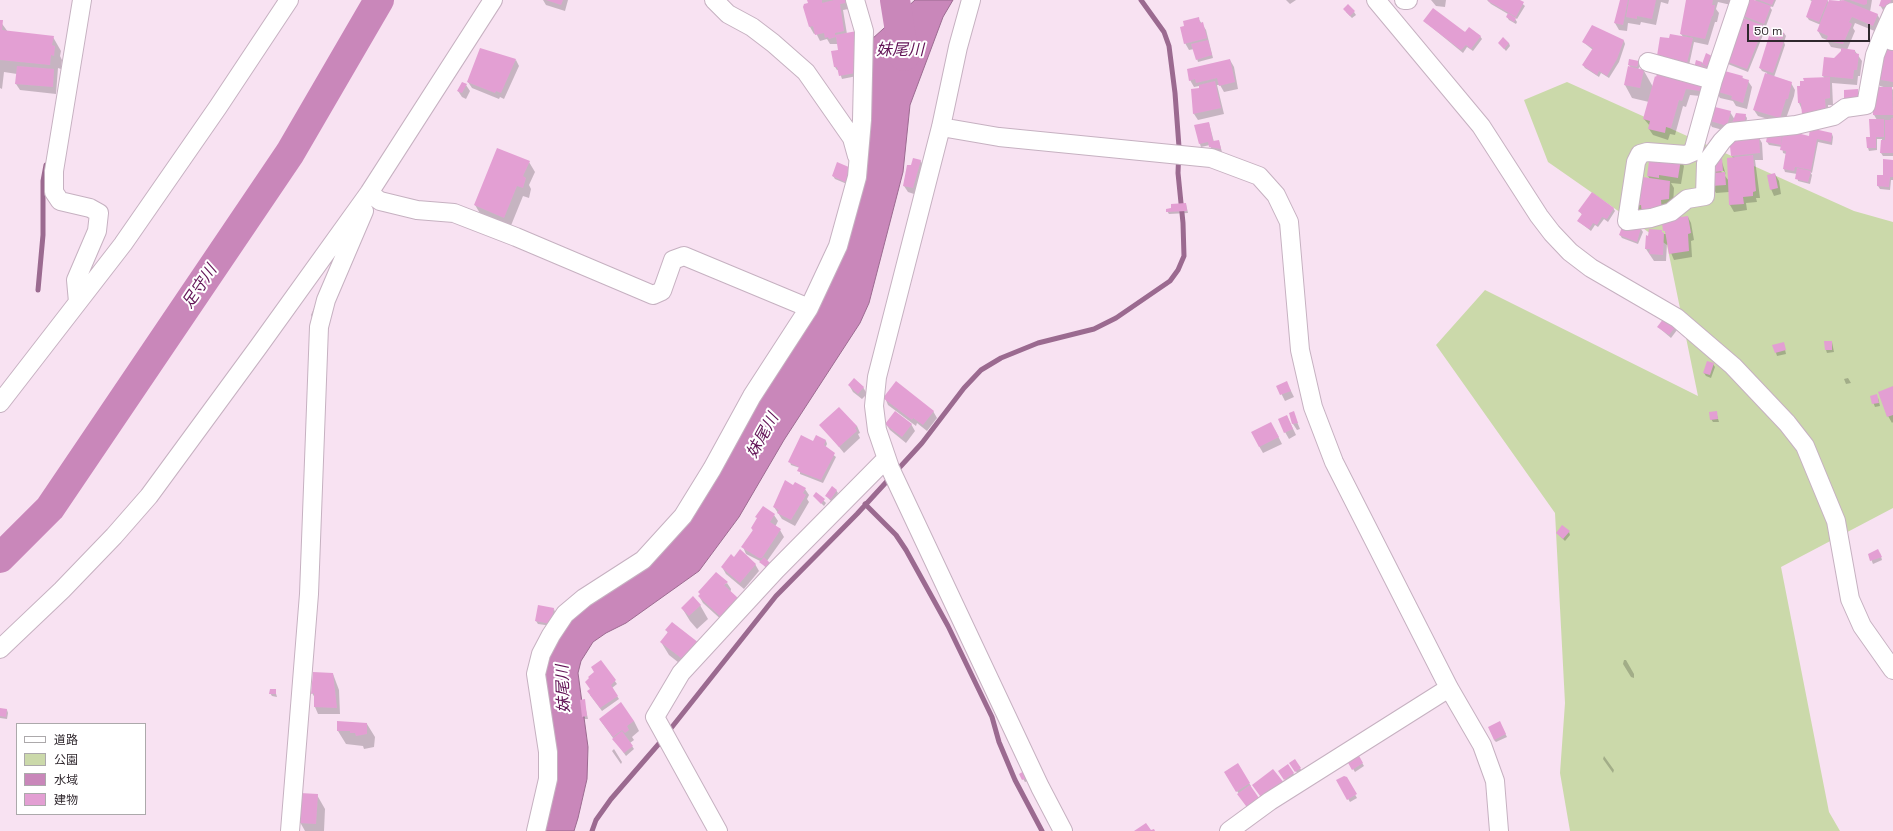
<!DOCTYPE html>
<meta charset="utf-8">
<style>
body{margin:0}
#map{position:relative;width:1893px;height:831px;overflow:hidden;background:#f8e2f2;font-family:"Space Grotesk","Noto Sans JP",sans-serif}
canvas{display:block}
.legend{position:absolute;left:16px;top:723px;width:130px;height:92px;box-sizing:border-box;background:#fff;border:1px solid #aca9ab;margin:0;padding:5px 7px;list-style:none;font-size:12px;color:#30282e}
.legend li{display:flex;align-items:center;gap:8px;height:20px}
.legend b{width:20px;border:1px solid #aca9ab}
.scale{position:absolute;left:1747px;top:24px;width:123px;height:18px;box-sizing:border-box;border:2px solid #30282e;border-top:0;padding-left:5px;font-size:12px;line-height:14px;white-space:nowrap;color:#30282e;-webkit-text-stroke:3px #fff;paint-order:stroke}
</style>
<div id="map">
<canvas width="1893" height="831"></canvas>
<ul class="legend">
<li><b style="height:5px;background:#fff"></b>道路</li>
<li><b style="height:11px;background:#cbd9aa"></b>公園</li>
<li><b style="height:11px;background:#c987ba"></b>水域</li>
<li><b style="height:11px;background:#e39fd3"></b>建物</li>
</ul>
<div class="scale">50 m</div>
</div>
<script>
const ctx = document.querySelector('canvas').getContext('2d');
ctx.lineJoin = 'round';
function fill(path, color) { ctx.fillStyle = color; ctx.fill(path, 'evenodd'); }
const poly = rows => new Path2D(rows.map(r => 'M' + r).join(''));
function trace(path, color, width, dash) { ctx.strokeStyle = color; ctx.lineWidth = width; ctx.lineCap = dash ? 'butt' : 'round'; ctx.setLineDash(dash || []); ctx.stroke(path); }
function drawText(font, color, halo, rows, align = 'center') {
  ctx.font = font + ' "Space Grotesk","Noto Sans JP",sans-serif'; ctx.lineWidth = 4; ctx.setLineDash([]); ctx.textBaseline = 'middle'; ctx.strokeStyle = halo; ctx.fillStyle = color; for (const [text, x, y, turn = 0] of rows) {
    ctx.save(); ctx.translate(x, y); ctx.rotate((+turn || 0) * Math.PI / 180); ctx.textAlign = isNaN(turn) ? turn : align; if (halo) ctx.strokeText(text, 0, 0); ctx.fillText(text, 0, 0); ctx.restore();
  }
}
const green = poly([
 [1567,82,1854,211,1893,222,1893,508,1781,567,1829,812,1840,831,1570,831,1560,773,1565,703,1555,513,1436,345,1485,290,1698,396,1667,245,1548,162,1524,100]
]);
const water = poly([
 [915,0,953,0,943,17,910,105,903,172,869,303,860,323,784,440,739,517,699,571,626,623,606,633,593,642,581,661,578,673,588,747,587,779,578,818,574,831,541,831,541,671,570,615,641,567,837,258,872,39,915,0]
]);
const shadow = poly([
 [543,0,568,0,565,11,546,5],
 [808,0,852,0,854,8,843,10,847,34,862,75,842,79,839,70,837,70,835,67,832,52,840,54,838,44,830,44,827,39,820,41,816,33,814,34,810,27,804,7,809,4],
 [1286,0,1296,0,1290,4],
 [1431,0,1446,0,1445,7,1436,6],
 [1487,0,1518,0,1525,6,1517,19,1514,17,1517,22,1516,24,1509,20,1507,17,1508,14,1491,4],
 [1621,0,1669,0,1668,4,1661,2,1656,25,1641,22,1640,25,1628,23,1627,31,1619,30,1615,23],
 [1687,0,1744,0,1731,5,1718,2,1716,9,1719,13,1717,22,1715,22,1708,45,1694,42,1688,70,1710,80,1700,96,1690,95,1686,107,1683,106,1675,135,1670,134,1668,140,1653,135,1649,129,1650,126,1644,119,1649,102,1632,98,1625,85,1631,68,1629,65,1638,62,1640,65,1638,70,1644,71,1653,87,1670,40,1683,37,1681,34],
 [1751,0,1756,2,1755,0,1776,0,1773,7,1769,6,1772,10,1766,26,1762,25,1765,30,1748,72,1728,64,1726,61,1745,20,1743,15],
 [1810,0,1827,0,1829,3,1839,3,1840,0,1845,2,1843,0,1872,0,1870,12,1877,14,1881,21,1877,32,1855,23,1853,28,1855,31,1847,50,1855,51,1862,61,1860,76,1858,76,1857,85,1832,83,1833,105,1828,105,1829,120,1807,121,1799,103,1801,86,1825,79,1823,76,1839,60,1842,53,1842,49,1831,47,1827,40,1822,38,1818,31,1821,25,1809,20,1807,17,1813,2],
 [1882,0,1893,0,1893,11,1884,12,1880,5],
 [1346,12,1354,12,1356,15,1352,18],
 [1198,18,1206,30,1213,58,1198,62,1194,49,1189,50,1185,43,1185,26],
 [0,21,8,32,53,37,61,51,60,56,62,60,61,69,58,68,56,94,20,90,16,84,17,74,4,72,2,89,0,88],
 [1424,21,1480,36,1482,39,1473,51,1467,47,1463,53],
 [1774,30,1784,33,1786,36,1784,42,1785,45,1774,77,1791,83,1795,90,1794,96,1784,124,1758,116,1754,110,1767,73,1762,71,1760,68],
 [1624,41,1625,44,1619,62,1609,78,1601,73,1599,77,1585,68,1583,65,1593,50,1583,42],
 [1499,43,1509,43,1510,46,1506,51],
 [1893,50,1893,87,1891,87,1893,90,1893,156,1883,156,1881,153,1882,139,1877,139,1877,150,1869,151,1868,148,1877,120,1874,115,1887,88,1880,86,1876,79],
 [1714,58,1707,73,1697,61,1703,63],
 [516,60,519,66,504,99,500,97,499,99,472,88,468,82],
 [1230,60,1234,67,1238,89,1224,92,1220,85,1217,85,1224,114,1198,120,1194,114,1200,89,1199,86,1194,87,1190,80],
 [1742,77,1744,79,1748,81,1752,87,1747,109,1736,106,1733,101,1720,98,1716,91],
 [466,85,470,91,466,99,462,97,458,91],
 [1730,112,1735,120,1745,115,1747,118,1745,130,1730,132,1712,127,1708,120],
 [1209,123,1214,142,1219,141,1222,152,1212,150,1210,145,1201,147,1200,144,1196,126],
 [1769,132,1782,134,1784,137,1810,137,1832,134,1833,137,1832,145,1818,142,1812,173,1810,172,1812,175,1810,184,1798,181,1797,174,1785,172,1784,169,1786,154,1783,153,1782,147,1769,145,1767,142],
 [1758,136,1762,143,1763,160,1755,160,1760,198,1756,198,1757,202,1746,203,1747,210,1734,212,1730,205,1729,192,1716,193,1712,186,1716,174,1715,171,1721,159,1726,175,1724,171,1721,171,1729,181,1733,158,1732,156],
 [920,160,924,167,917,195,908,192,904,186,912,167],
 [1680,160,1684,166,1681,184,1671,183,1674,188,1673,205,1637,212,1633,206,1644,185,1650,179,1648,176],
 [1893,161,1893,180,1891,180,1890,190,1880,189,1878,186],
 [529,162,535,172,529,185,531,189,529,198,523,196,510,228,481,215,475,205],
 [850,169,847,184,835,179,833,176],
 [1775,174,1779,181,1781,194,1774,196,1771,189],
 [1186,204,1188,213,1169,214,1167,211],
 [1613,208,1615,211,1608,222,1604,219,1598,227,1595,225,1591,231,1578,221,1582,215,1580,211],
 [1688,217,1691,223,1694,240,1691,241,1692,257,1674,260,1667,243,1666,261,1654,261,1646,249,1663,234,1666,234,1663,224],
 [1625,223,1641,229,1643,232,1638,244,1622,238,1620,235],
 [314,308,317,310,312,318,311,315],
 [1658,327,1675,327,1677,330,1671,338],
 [1832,342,1834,352,1827,353,1826,350],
 [1784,345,1786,354,1777,356,1774,346],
 [1713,364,1715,367,1711,378,1706,376,1704,373],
 [1848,378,1851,383,1846,384,1844,379],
 [849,385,863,387,867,394,862,399,853,392],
 [1278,387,1290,389,1294,397,1285,401],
 [1893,387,1893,422,1892,423,1888,416],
 [1871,397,1878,398,1880,406,1875,407],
 [885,398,933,411,937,418,927,431,917,423,916,426,888,405],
 [1293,412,1300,429,1297,430,1293,424],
 [1716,412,1719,422,1713,422,1711,419],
 [1287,416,1296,435,1289,439,1285,432],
 [886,424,911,424,915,431,906,443,890,430],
 [821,425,857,426,860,433,858,434,860,438,844,453],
 [1275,430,1282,444,1263,453,1259,446],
 [826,441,827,444,825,448,836,457,823,483,800,474,800,468,791,465,790,462,814,442],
 [793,486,805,489,809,495,807,499,809,502,795,526,782,519,774,507],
 [836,490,838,493,832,502,826,496],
 [816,493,826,503,824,506,814,496],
 [774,515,778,521,775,527,780,530,784,537,767,561,769,571,760,561,746,554,743,547,753,531,752,528],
 [1569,532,1570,535,1565,541,1557,533],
 [1880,553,1882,560,1873,564,1869,554],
 [734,558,755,564,759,571,744,589,726,574,722,567],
 [727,583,731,589,725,623,703,603,699,596],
 [700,605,708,619,697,629,690,621,682,608],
 [554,609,555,612,552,626,538,624,536,621],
 [666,630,706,657,693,674,669,655,661,642,668,633],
 [1624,660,1626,660,1634,674,1634,678,1631,677,1623,664],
 [601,662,617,684,612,688,619,699,602,711,590,695],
 [333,674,339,690,340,714,318,714,315,707,315,698,312,693],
 [275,690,277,697,272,696,270,693],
 [584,701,588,719,585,719,583,716],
 [0,709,7,710,8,713,7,719,0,718],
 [600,720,634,721,639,731,632,737,634,740,630,743,634,749,626,756],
 [1500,723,1507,737,1496,742,1494,740],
 [367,724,375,737,374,747,364,749,363,746,346,744,338,731],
 [614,749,622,762,621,764,612,751],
 [1358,756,1364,766,1355,772,1348,761],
 [1604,756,1614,770,1613,773,1603,759],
 [1294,760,1302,771,1298,774,1290,763],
 [1238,765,1251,786,1239,794,1225,773],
 [1288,765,1295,776,1287,782,1281,774],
 [1023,773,1028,781,1025,782,1020,774],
 [1346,778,1357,798,1350,802,1337,781],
 [317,795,325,809,324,831,305,831,300,822]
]);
const stream = poly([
 [38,290,43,235,43,181,46,165],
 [865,504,896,535,906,550,948,626,992,717,999,742,1015,780,1042,831],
 [668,732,776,596,857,514,922,443,964,388,981,370,1001,358,1038,343,1094,329,1116,318,1170,281,1178,270,1184,256,1183,223,1178,173,1179,147,1175,93,1169,46,1164,32,1141,0],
 [592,831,596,820,611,799,663,739]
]);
const river = poly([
 [895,0,904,56],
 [0,558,50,508,290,153,379,0]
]);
const building = poly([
 [546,0,563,0,561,5],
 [807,0,822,0,822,3,834,0,850,0,851,2,840,4,844,31,835,33,835,35,857,31,861,72,839,76,837,67,834,67,831,51,838,50,836,37,829,39,828,37,825,38,824,33,815,35,813,26,809,27,803,7,804,4,808,3],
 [1489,0,1520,0,1524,2,1516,17,1488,1],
 [1620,0,1628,0,1623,25,1614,23],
 [1629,0,1656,0,1652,19,1637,16,1637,19,1626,17],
 [1686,0,1713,0,1712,5,1715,5,1713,16,1712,16,1705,39,1680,34],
 [1747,0,1754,0,1771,6,1764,24,1741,15],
 [1759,0,1774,0,1772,5],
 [1812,0,1828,0,1819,22,1806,17],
 [1829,0,1839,1,1843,0,1878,14,1873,26,1852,17,1849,22,1852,24,1843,44,1826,41,1828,36,1817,31],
 [1850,0,1867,0,1867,4,1864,5],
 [1881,0,1891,0,1889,8,1879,6],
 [1348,4,1355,11,1350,16,1343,9],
 [1433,8,1465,32,1469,27,1481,36,1471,49,1466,45,1461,50,1423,21],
 [1508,13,1516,18,1514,22,1506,17],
 [1199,17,1200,23,1203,22,1207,38,1184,44,1180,27,1184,26,1183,21],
 [1743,18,1764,26,1747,69,1725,61,1728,55,1741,60,1728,55],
 [0,20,3,20,2,30,54,36,52,45,55,46,54,56,51,55,50,65,0,60],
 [1592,25,1624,40,1617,59,1607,76,1599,71,1597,75,1582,65,1593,48,1582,42],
 [1773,29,1784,33,1782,39,1771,36],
 [1670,34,1693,38,1686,67,1656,62,1660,37,1669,38],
 [1769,36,1784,41,1773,73,1759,68],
 [1503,37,1509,43,1504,49,1498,43],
 [1208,40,1212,55,1196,60,1191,44],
 [480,48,516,59,501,93,496,91,495,93,467,82],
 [1841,48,1855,50,1855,53,1859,54,1857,70,1854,70,1853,79,1822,76,1824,57,1834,58,1841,51],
 [1880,48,1893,49,1893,82,1875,79],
 [1706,53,1714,57,1710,68,1702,64],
 [1230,59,1235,82,1219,86,1217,78,1196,83,1195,79,1189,81,1187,69],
 [1629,59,1639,61,1637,67,1628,65],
 [1696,60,1702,62,1701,65,1706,67,1705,71,1694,68],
 [1660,64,1710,80,1703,106,1697,105,1700,91,1686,89,1682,101,1679,100,1671,128,1666,127,1665,133,1648,129,1650,121,1643,119,1655,76,1656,77],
 [17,66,54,69,53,87,15,84],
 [1628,66,1644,70,1640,88,1624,85],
 [1721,70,1743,76,1742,78,1749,80,1743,103,1731,99,1732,96,1715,91],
 [1765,73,1792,82,1788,99,1786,99,1780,118,1753,110],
 [1830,77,1830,98,1825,99,1826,113,1802,114,1801,103,1798,103,1797,86,1800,86,1800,81,1804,81,1803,78],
 [1215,81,1221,108,1193,114,1191,89,1199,88,1199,85],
 [462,82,467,84,462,93,457,91],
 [1872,87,1892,87,1893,115,1873,115],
 [1858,89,1859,106,1844,106,1844,90],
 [1711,106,1731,111,1727,126,1707,120],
 [1736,113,1746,114,1744,127,1732,123],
 [1891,118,1893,118,1893,153,1880,153,1881,140,1885,140,1885,120,1891,120],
 [1869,119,1884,119,1884,137,1876,137,1876,148,1867,148,1866,137,1870,137],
 [1209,122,1213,141,1219,140,1221,149,1209,147,1208,142,1199,144,1194,125],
 [1810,128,1832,133,1831,142,1817,139,1811,170,1795,167,1794,171,1783,169,1786,151,1780,150,1783,134,1792,135,1793,132,1809,136],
 [1768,131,1782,133,1781,145,1766,142],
 [1759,135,1760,153,1731,156,1729,137],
 [497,148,530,161,523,176,526,178,523,188,517,186,504,218,474,205],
 [1650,154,1681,159,1678,178,1659,175,1659,178,1647,176],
 [1753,155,1756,191,1753,192,1753,196,1743,197,1744,204,1729,205,1727,158],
 [913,158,921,160,913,188,903,186,907,165,911,165],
 [1717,158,1722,158,1723,171,1714,172,1713,165],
 [1883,159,1893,160,1893,177,1890,177,1889,187,1877,186,1877,175,1883,175],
 [837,162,851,168,845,182,832,176],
 [1797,168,1811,171,1808,182,1795,179],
 [1725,172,1726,185,1711,186,1711,173],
 [1775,173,1778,188,1770,190,1767,175],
 [1643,177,1670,181,1669,199,1661,200,1662,212,1642,214,1641,205,1632,206,1635,185,1643,184],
 [1592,192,1614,208,1607,219,1602,217,1597,225,1593,223,1589,229,1577,221,1582,214,1578,211],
 [1186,203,1187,211,1166,212,1166,209,1171,208,1171,204],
 [1688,216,1691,233,1688,234,1689,251,1669,254,1665,231,1663,231,1662,223,1667,223,1666,219],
 [1624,222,1641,228,1637,242,1619,235],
 [1649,229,1662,230,1662,232,1664,233,1663,255,1649,254,1650,249,1645,249,1646,235,1648,236],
 [1664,318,1676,326,1669,335,1657,327],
 [1824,341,1832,341,1832,350,1825,350],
 [1784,342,1786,350,1775,353,1772,345],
 [1707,361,1714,363,1710,375,1703,373],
 [854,378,864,387,858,394,848,385],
 [896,381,934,411,923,425,913,418,912,420,883,398],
 [1287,381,1291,391,1280,395,1276,386],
 [1893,386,1893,415,1887,417,1878,392],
 [1877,394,1879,403,1872,404,1870,396],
 [839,407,857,426,855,428,857,431,839,447,819,425],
 [895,411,912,424,902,437,885,424],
 [1294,411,1298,423,1292,424,1289,413],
 [1717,411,1718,419,1710,420,1709,412],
 [1287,415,1293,429,1284,433,1278,419],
 [1271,422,1279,437,1259,447,1251,432],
 [801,435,813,441,816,435,826,440,824,445,835,453,821,480,797,471,799,467,788,462],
 [785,480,793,485,795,482,806,488,803,493,806,495,791,520,777,513,779,510,773,507],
 [832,486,837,490,831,499,825,496],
 [816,492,825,499,821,504,813,496],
 [763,506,775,514,770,522,781,529,762,558,759,558,741,547,753,530,751,528,757,518,755,517],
 [1562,525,1570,531,1563,539,1556,533],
 [740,549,756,564,740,583,721,567,731,554,734,557],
 [1878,549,1882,557,1870,561,1868,554],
 [764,557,771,564,767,568,759,562],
 [716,572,728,582,724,585,738,598,721,617,698,596,700,594,698,592],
 [693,596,701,605,689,616,681,608],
 [538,605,554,608,551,624,535,621],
 [672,622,699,643,685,661,660,642,668,632,665,630],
 [601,660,616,680,611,685,618,696,600,708,587,691,590,689,585,682,589,678,588,677,594,672,591,667],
 [313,672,333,673,337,708,314,707,314,693,311,694],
 [270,689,276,689,276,694,269,694],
 [585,699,587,716,582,717,580,700],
 [621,702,634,721,627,726,629,730,625,733,622,730,613,737,599,719],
 [0,708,7,709,6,717,0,716],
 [337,721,367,723,367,734,356,736,355,733,350,733,350,731,337,731],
 [1500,721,1506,734,1494,740,1488,727],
 [622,731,633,746,624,753,612,739],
 [1358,754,1363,763,1352,770,1347,761],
 [1295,759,1301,768,1295,772,1289,763],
 [1238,763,1250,783,1236,792,1224,772],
 [1288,764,1294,773,1284,780,1278,771],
 [1273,769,1285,784,1263,800,1252,785],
 [1024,771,1027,778,1022,780,1019,774],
 [1344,776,1347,777,1357,794,1347,800,1336,780],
 [1250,785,1261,801,1249,810,1237,794],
 [300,793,318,794,316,824,299,823],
 [1146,823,1151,830,1154,829,1155,831,1134,831]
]);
const minor = poly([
 [714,0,728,14,752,27,773,43,806,72,852,138,857,156],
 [971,0,958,47,941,127,877,377,874,406,877,430,890,468,1040,787,1063,831],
 [1376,0,1481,126,1539,216,1552,233,1570,252,1591,268,1677,318,1733,366,1787,423,1805,446,1836,521,1850,599,1862,626,1893,670],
 [1404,0,1408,0],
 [1740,0,1713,80,1693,152,1686,155,1647,152,1640,154,1636,162,1627,221,1651,218,1671,212,1687,199,1705,196,1706,163,1722,141,1731,132,1796,125,1834,116,1845,108,1866,105,1875,55,1882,37],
 [1892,41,1882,37,1893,12],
 [1648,62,1713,80],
 [941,127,999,137,1211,158,1259,176,1276,195,1289,222,1300,350,1313,407,1334,462,1449,688,1482,745,1495,781,1499,831],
 [369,193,380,201,417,210,454,213,516,237,653,295,662,291,673,260,684,256,809,308],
 [78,302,76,280,97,231,99,213,90,208,60,201,54,192,54,171,82,0],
 [0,403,123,244,218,107,289,0],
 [0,649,62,590,114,536,149,496,259,346,369,193,493,0],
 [290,831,309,594,319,327,326,300,364,211],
 [536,831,548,779,548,752,536,674,541,654,551,635,565,614,584,598,643,560,683,516,712,469,752,396,809,308,838,246,857,177,862,120,864,31,855,0],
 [718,831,655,717,681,673,776,570,886,459],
 [1229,831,1270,801,1449,688]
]);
const waterNames = [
 ["妹尾川",900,51],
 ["足守川",200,287,-56],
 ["妹尾川",763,436,-61],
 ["妹尾川",564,689,-92]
];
fill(green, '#cbd9aa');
fill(water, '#c987ba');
trace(water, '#9b6a90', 1);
fill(shadow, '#0003');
trace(stream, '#9b6a90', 5);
trace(river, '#c987ba', 30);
fill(building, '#e39fd3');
trace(minor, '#c6b1c1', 20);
trace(minor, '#fff', 18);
drawText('italic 16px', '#621356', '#fff', waterNames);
</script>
